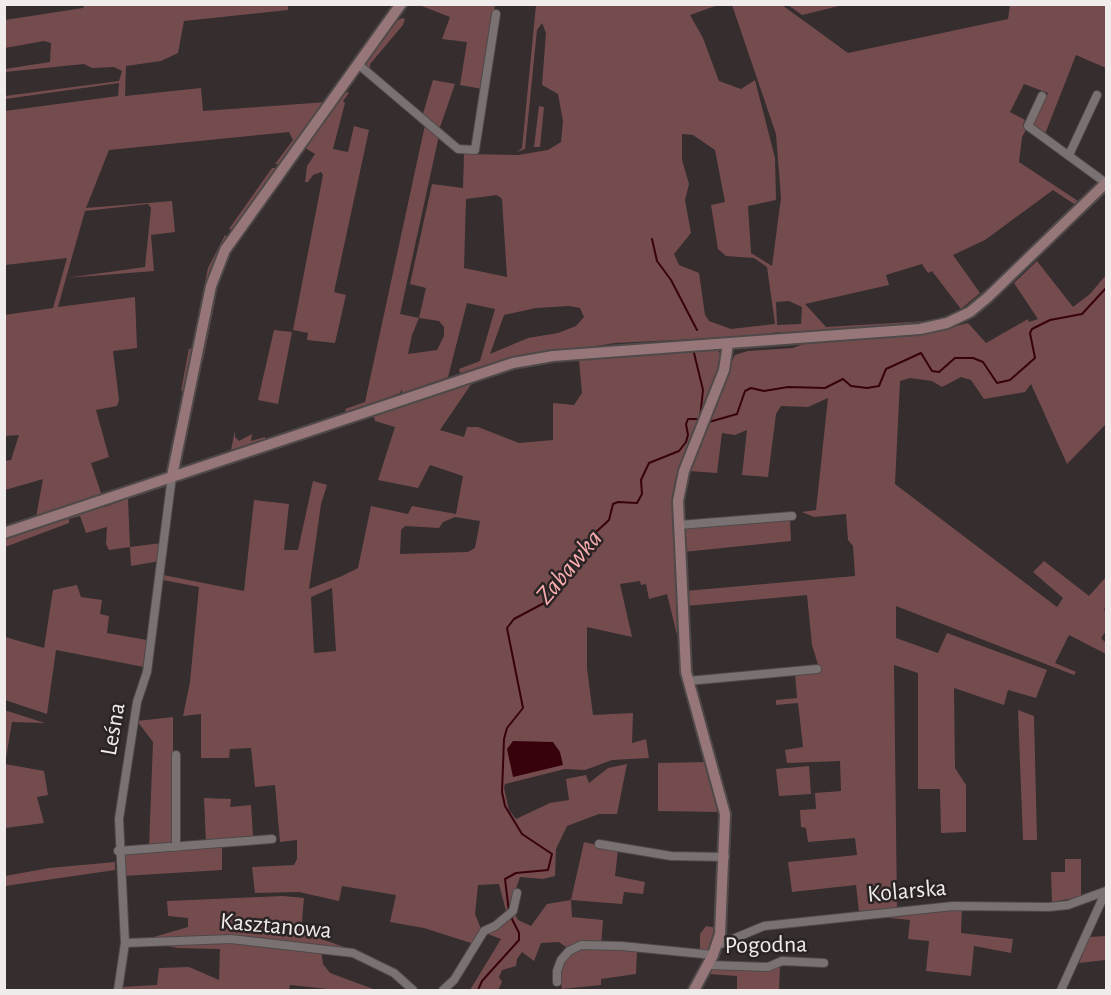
<!DOCTYPE html>
<meta charset="utf-8">
<style>
body{margin:0}
#map{position:relative;width:1111px;height:995px;overflow:hidden;background:#352d2e;font-family:"Alegreya Sans",sans-serif}
canvas{display:block}
.frame{position:absolute;inset:0;border:6px solid #f0ecec;pointer-events:none}
</style>
<div id="map">
<canvas width="1111" height="995"></canvas>
<div class="frame"></div>
</div>
<script>
const ctx = document.querySelector('canvas').getContext('2d');
ctx.lineJoin = 'round';
function fill(path, color) { ctx.fillStyle = color; ctx.fill(path, 'evenodd'); }
const poly = rows => new Path2D(rows.map(r => 'M' + r).join(''));
function trace(path, color, width, dash) { ctx.strokeStyle = color; ctx.lineWidth = width; ctx.lineCap = dash ? 'butt' : 'round'; ctx.setLineDash(dash || []); ctx.stroke(path); }
function drawText(font, color, halo, rows, align = 'center') {
  ctx.font = font + ' "Alegreya Sans",sans-serif'; ctx.lineWidth = 5; ctx.setLineDash([]); ctx.textBaseline = 'middle'; ctx.strokeStyle = halo; ctx.fillStyle = color; for (const [text, x, y, turn = 0] of rows) {
    ctx.save(); ctx.translate(x, y); ctx.rotate((+turn || 0) * Math.PI / 180); ctx.textAlign = isNaN(turn) ? turn : align; if (halo) ctx.strokeText(text, 0, 0); ctx.fillText(text, 0, 0); ctx.restore();
  }
}
const green = poly([
 [85,5,288,5,288,10,184,21,178,53,161,61,126,66,125,96,201,88,203,111,327,102,280,164,275,164,293,140,289,132,109,150,86,208,172,201,175,232,151,235,154,271,66,278,58,307,135,297,137,348,113,351,119,400,117,406,96,410,109,457,91,463,102,496,36,517,43,479,5,490,5,461,11,460,19,435,5,436,4,315,53,308,67,258,5,265,5,111,118,96,119,83,5,99,5,96,119,81,122,71,114,67,92,68,84,64,5,72,5,69,50,62,51,43,44,41,5,48,5,20,83,8],
 [148,204,151,208,145,267,66,278,85,211],
 [419,5,495,5,482,89,460,85,467,42,442,39,450,17],
 [536,5,718,5,690,15,703,38,719,81,741,89,755,80,775,158,776,200,748,206,751,253,772,266,781,198,776,134,732,5,782,5,848,53,1008,19,1010,5,1106,5,1106,68,1076,55,1045,134,1033,125,1048,93,1024,84,1010,112,1025,120,1023,124,1027,128,1022,137,1019,162,1078,201,1074,204,1053,190,985,240,953,255,980,293,961,309,932,271,928,273,922,264,886,275,889,285,805,304,826,327,928,321,817,332,777,332,755,336,615,343,495,362,460,373,459,369,480,361,495,309,467,303,448,377,402,393,402,389,400,393,346,412,345,409,365,402,425,125,438,136,438,140,400,314,419,318,426,288,410,284,432,184,463,188,464,154,518,155,548,150,561,142,563,121,558,94,542,85,546,33,542,23,537,30,525,149,517,152,522,148],
 [682,134,693,135,715,150,725,202,711,205,718,249,726,256,754,258,767,267,775,324,731,329,709,321,705,315,699,273,679,265,674,254,691,233,685,200,689,184,682,160],
 [497,195,502,199,507,277,464,268,466,199],
 [789,301,802,307,801,324,777,325,776,302],
 [569,306,580,308,584,317,576,326,558,333,528,338,490,354,504,315,536,308],
 [419,318,439,321,444,327,444,336,437,350,408,354,412,335],
 [788,5,788,4,843,5,802,15],
 [402,18,405,19,403,25,370,64,370,71,365,65,395,22],
 [433,80,455,84,439,130,422,117],
 [344,91,349,93,343,101,345,103,333,149,348,152,354,126,369,130,334,292,346,295,335,343,307,340,308,333,293,330,323,175,321,172,313,175,308,182,305,182,307,166,315,154,302,146],
 [539,106,544,107,540,147,534,147],
 [272,168,278,168,233,230,229,229],
 [225,235,228,238,209,280,205,282,208,268],
 [1037,261,1073,307,1090,294,1106,275,1106,424,1067,464,1031,384,1025,392,984,399,971,380,961,377,942,387,932,381,910,378,900,381,895,484,1057,607,1063,598,1033,572,1044,561,1089,596,1106,577,1106,605,1104,610,1106,612,1106,631,1101,638,1106,643,1106,654,1069,635,1055,663,1076,672,1074,675,896,606,896,638,938,653,947,633,1047,670,1036,698,1008,690,1004,705,954,688,955,768,966,785,966,832,941,833,940,789,918,789,918,673,894,665,897,908,859,912,856,885,792,892,788,862,857,855,855,838,808,842,806,828,801,827,800,810,816,809,815,793,841,791,840,761,787,763,785,750,803,747,798,703,776,705,776,700,797,698,795,674,820,671,812,645,807,595,686,606,685,591,855,576,853,546,848,540,846,514,814,517,802,512,816,510,828,398,808,407,781,406,776,414,768,477,742,475,747,430,735,435,722,433,717,473,689,471,730,365,735,355,748,351,793,348,806,343,922,335,968,323,986,343,1028,319,1029,322,1038,319,1014,283],
 [211,300,215,301,203,361,200,361],
 [274,330,292,332,278,404,258,400],
 [189,348,193,351,186,390,181,391],
 [711,350,718,351,723,356,721,367,676,479,674,489,677,635,667,594,649,599,646,584,641,585,640,581,620,584,632,637,587,627,587,668,593,715,633,713,632,743,646,739,649,758,612,760,585,770,565,769,505,784,504,788,509,810,516,819,550,803,569,800,566,779,586,775,589,783,608,768,627,764,617,814,599,814,567,826,556,849,555,876,543,879,520,877,507,915,499,884,478,885,475,914,481,929,474,944,424,928,390,922,396,895,342,886,339,901,299,892,255,893,252,867,294,865,297,859,297,840,280,842,275,785,255,787,251,748,230,749,229,758,201,758,201,714,183,716,190,682,199,587,163,580,163,575,244,591,254,500,289,504,284,550,298,550,313,481,327,485,321,504,309,589,342,576,358,568,371,506,408,514,412,506,456,514,463,476,430,465,418,488,378,480,395,427,375,421,373,414,474,380,440,430,464,437,467,427,478,427,519,443,553,440,553,403,574,405,582,393,579,360],
 [455,517,480,521,475,548,468,552,400,554,401,530,405,526,439,528,443,522],
 [332,588,336,651,314,653,311,597],
 [235,430,235,437,239,441,252,434,251,441,265,437,265,439,231,450],
 [164,484,167,486,128,499,130,547,162,543,160,561,131,566,130,547,109,550,106,544,107,527,86,533,80,516,69,519,69,523,5,547,6,536,102,505,104,507,108,506],
 [790,519,791,541,683,552,684,526],
 [77,585,81,597,102,600,100,614,109,616,107,633,147,640,144,667,56,650,47,714,5,700,5,637,44,648,53,590],
 [4,710,45,723,12,722,5,764,44,771,48,795,37,797,44,823,5,828],
 [1018,710,1034,716,1037,840,1023,840],
 [173,717,173,845,149,847,153,742,137,721],
 [708,762,721,812,658,811,658,763],
 [809,766,811,794,779,796,776,769],
 [204,798,231,799,230,807,251,805,253,836,251,839,206,843],
 [584,842,618,850,615,876,645,882,643,894,624,892,622,904,571,900,572,917,603,920,601,947,637,950,636,974,601,979,601,985,562,989,559,974,566,947,559,942,541,943,534,961,522,952,517,959,516,966,502,970,499,977,502,982,498,990,470,990,501,939,485,933,514,912,518,920,531,926,547,904,571,900],
 [222,847,222,870,123,876,122,854],
 [1065,859,1081,859,1081,897,1052,902,1051,872,1065,872],
 [115,862,115,870,5,886,5,876,49,868],
 [283,896,304,898,301,932,350,949,328,947,321,950,323,964,330,973,376,990,337,990,290,985,289,990,121,990,121,987,157,985,159,968,189,967,219,980,220,949,178,948,140,941,188,927,188,918,168,916,167,901],
 [962,907,961,933,1013,939,1011,953,974,946,971,976,926,971,929,941,908,939,910,920,872,916],
 [706,926,717,928,709,953,700,952,700,934],
 [1106,936,1106,960,1079,963,1089,937],
 [780,966,779,990,737,990,737,976,709,974,712,968,769,969]
]);
const water = poly([
 [513,741,553,742,560,752,563,765,513,777,507,749]
]);
const stream = poly([
 [652,239,657,261,671,280,697,330],
 [694,353,703,390,700,418],
 [709,422,737,414,745,391,751,388,764,391,788,387,825,388,843,379,851,386,867,388,879,386,886,369,921,353,932,371,939,372,955,358,973,358,983,362,997,383,1010,380,1035,358,1030,333,1032,329,1050,320,1082,314,1106,288],
 [509,912,505,879,516,873,548,870,552,854,522,834,505,806,502,792,504,739,507,728,523,708,507,628,514,619,546,602,552,595,558,574,578,562,590,547,596,532,609,520,613,504,618,502,637,503,642,494,641,480,649,463,679,451,686,442,688,435,686,424,688,419,701,419],
 [478,990,482,981,519,940,519,933,511,917]
]);
const street = poly([
 [359,65,458,149,475,150,496,14],
 [1042,96,1028,126,1106,183],
 [1069,155,1097,95],
 [679,525,792,516],
 [688,681,817,669],
 [176,755,176,847],
 [599,844,671,856,725,857],
 [118,851,272,839],
 [125,943,231,939,353,953,394,973,413,990],
 [716,946,764,926,953,906,1049,907,1068,905,1106,891],
 [709,965,768,967,782,961,824,963],
 [557,982,557,971,561,960,569,951,581,945,622,946,713,955],
 [118,990,125,943,119,819,137,702,147,672,172,476],
 [443,990,454,980,484,931,495,926,513,911,517,893],
 [1061,990,1106,891]
]);
const secondary = poly([
 [172,476,211,286,225,250,401,4],
 [4,533,513,363,553,356,920,329,947,323,970,312,988,297,1106,183],
 [694,990,713,955,720,934,725,814,686,672,678,501,684,471,724,370,728,344]
]);
const streetNames = [
 ["Leśna",113,729,-80],
 ["Kolarska",907,891,-5],
 ["Kasztanowa",276,926,5],
 ["Pogodna",766,945,-1]
];
const waterNames = [
 ["Zabawka",569,567,-50]
];
fill(green, '#754c4e');
fill(water, '#37020c');
trace(stream, '#37020c', 2);
trace(street, '#4f4949', 10);
trace(secondary, '#4f4949', 14);
trace(street, '#7a7272', 8);
trace(secondary, '#967678', 10);
drawText('24px', '#f0ecec', '#2b2424', streetNames);
drawText('italic 26px', '#f9adb1', '#2b2424', waterNames);
</script>
